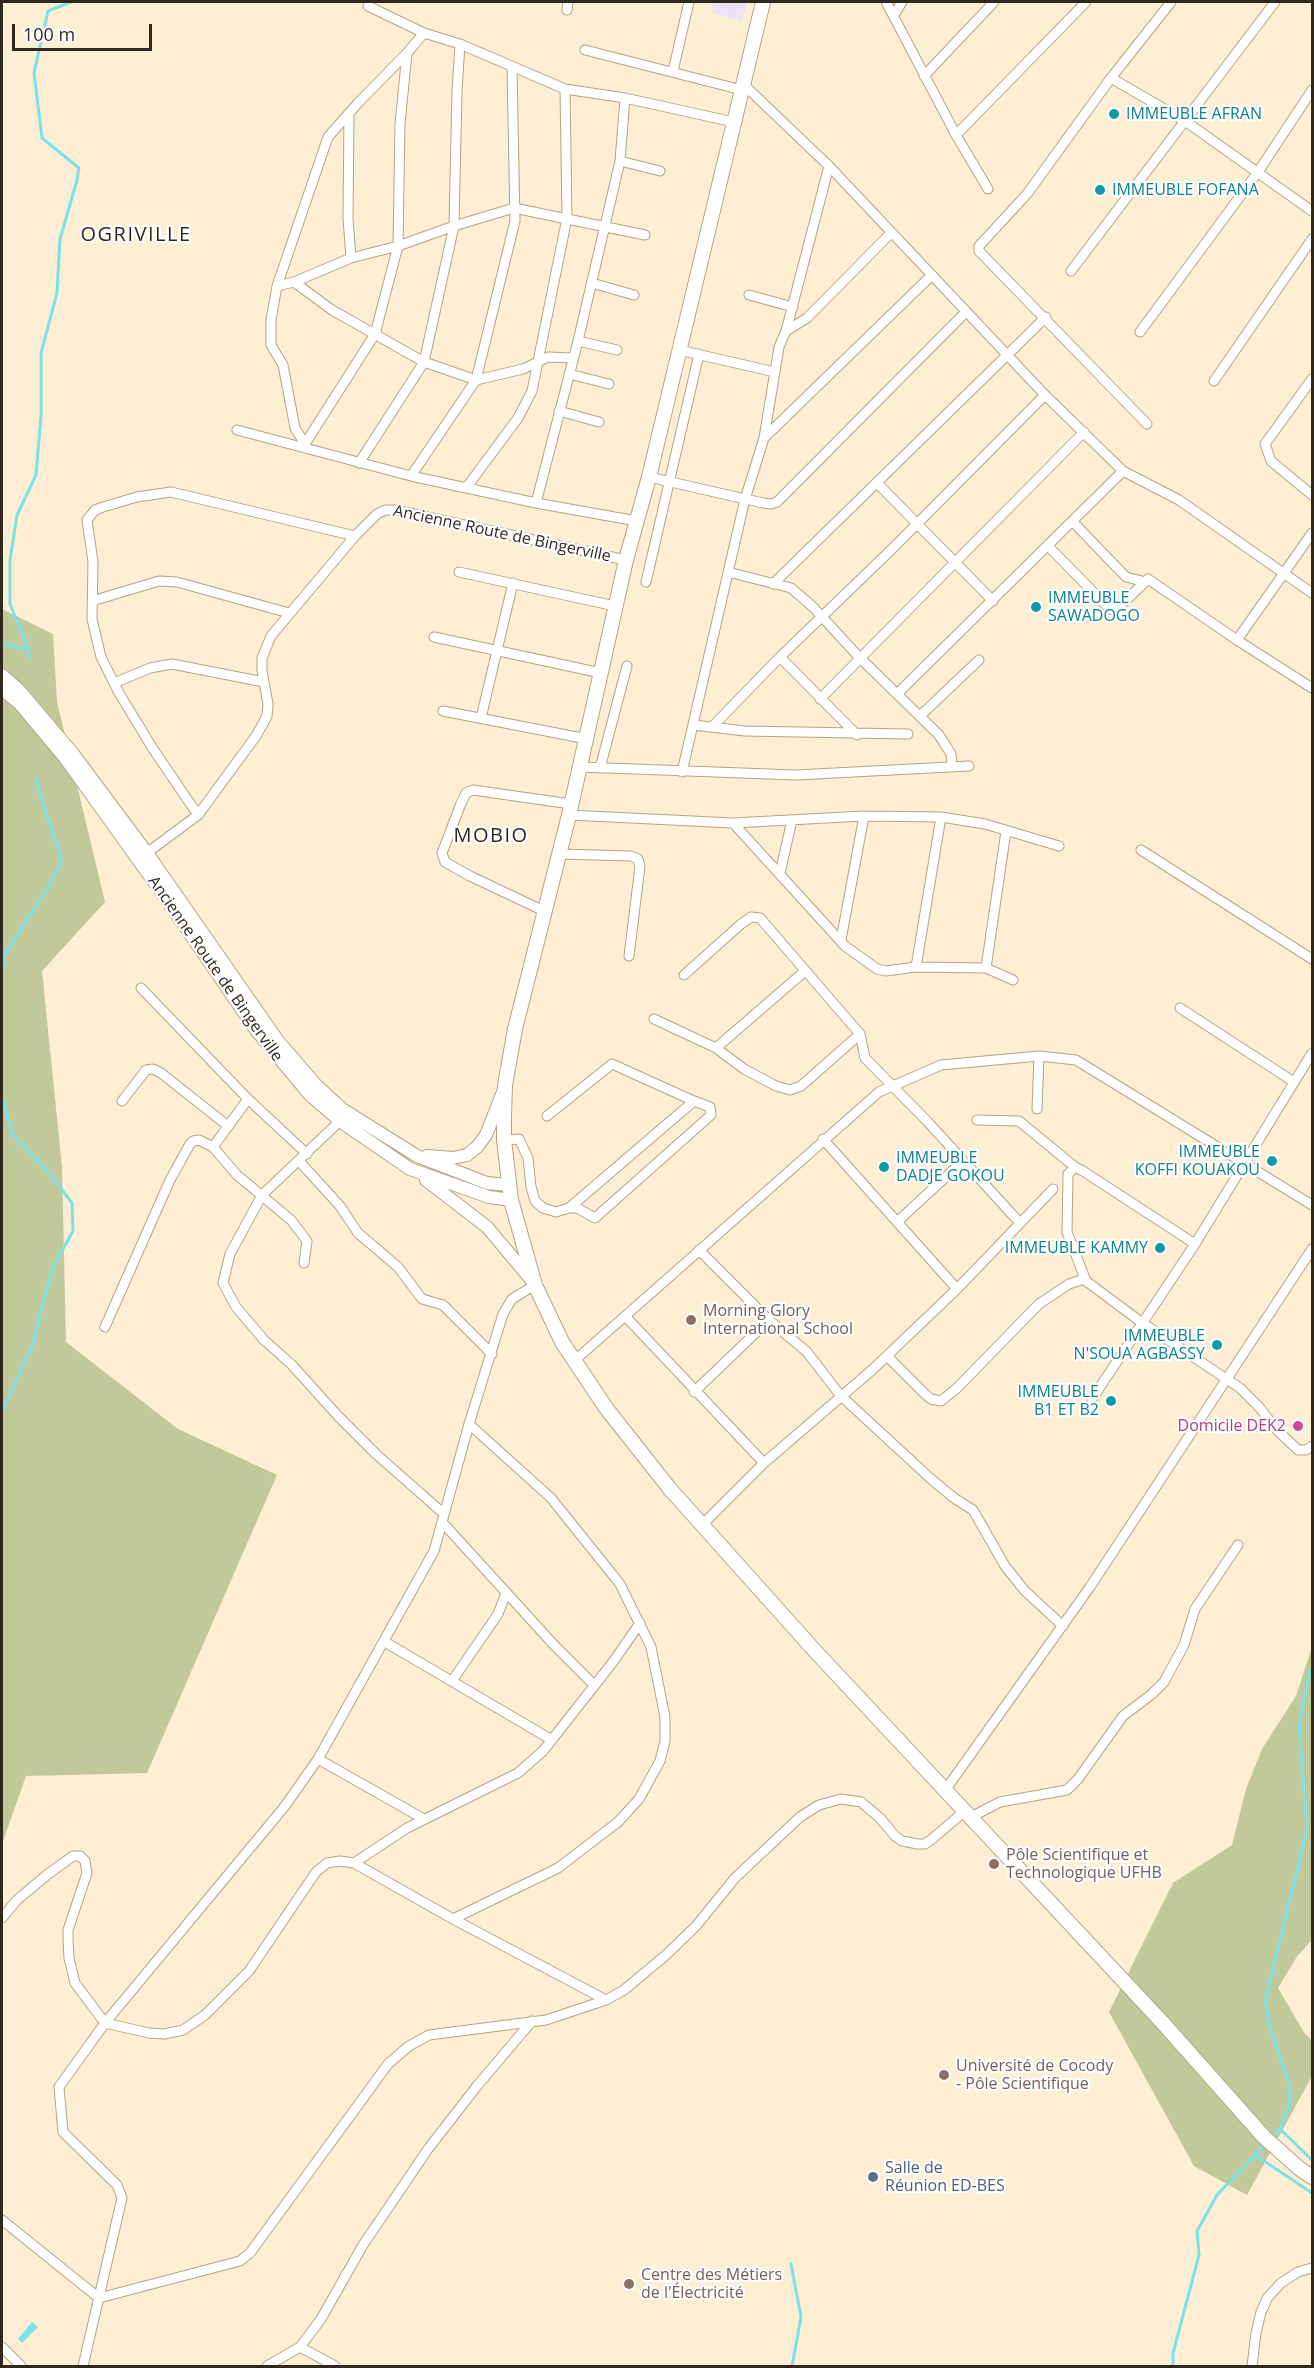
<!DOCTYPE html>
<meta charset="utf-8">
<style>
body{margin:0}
#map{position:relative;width:1314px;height:2368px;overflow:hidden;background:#feeed3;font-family:"Open Sans",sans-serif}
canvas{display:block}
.frame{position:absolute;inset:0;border:3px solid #30281c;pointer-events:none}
.scale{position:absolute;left:12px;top:24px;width:140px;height:27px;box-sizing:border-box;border:3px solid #30281c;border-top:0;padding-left:8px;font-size:18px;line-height:21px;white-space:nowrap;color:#30281c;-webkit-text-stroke:4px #fff;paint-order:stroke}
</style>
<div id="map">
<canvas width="1314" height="2368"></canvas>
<div class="frame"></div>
<div class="scale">100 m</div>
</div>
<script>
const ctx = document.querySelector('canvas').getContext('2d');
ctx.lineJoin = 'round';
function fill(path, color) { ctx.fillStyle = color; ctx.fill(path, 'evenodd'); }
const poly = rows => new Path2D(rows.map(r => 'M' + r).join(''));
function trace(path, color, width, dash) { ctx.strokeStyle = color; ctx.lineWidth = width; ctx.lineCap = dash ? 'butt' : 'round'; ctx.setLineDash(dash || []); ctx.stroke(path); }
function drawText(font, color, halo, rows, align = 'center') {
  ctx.font = font + ' "Open Sans",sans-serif'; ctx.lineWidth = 4.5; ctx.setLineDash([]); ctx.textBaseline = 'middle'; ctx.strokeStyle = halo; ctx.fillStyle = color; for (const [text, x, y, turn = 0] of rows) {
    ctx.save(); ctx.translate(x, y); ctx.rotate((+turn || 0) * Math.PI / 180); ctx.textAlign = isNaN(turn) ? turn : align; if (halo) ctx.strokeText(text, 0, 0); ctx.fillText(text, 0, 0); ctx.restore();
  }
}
const commercial = poly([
 [712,2,747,2,742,21,713,13]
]);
const green = poly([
 [2,609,53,634,57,702,105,902,42,971,62,1167,66,1342,178,1429,277,1475,147,1773,26,1776,2,1844],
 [1312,1647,1312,1940,1298,1955,1278,1988,1305,2034,1312,2040,1312,2076,1247,2195,1194,2166,1109,2012,1173,1883,1232,1845,1246,1789,1262,1749,1296,1696]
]);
const water = poly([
 [32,2322,38,2327,22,2343,18,2339]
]);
const stream = poly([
 [2,643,29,650,29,657],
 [29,650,10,604,10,560,17,515,36,475,41,416,41,353,57,293,60,239,77,180,79,168,42,138,34,73,48,11,71,2],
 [2,973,5,954,49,886,62,860,42,801,36,777],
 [2,1096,12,1133,50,1174,72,1203,73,1231,53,1267,32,1346,2,1412],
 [1280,2129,1312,2160],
 [1272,2137,1280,2129,1290,2103,1288,2079,1272,2035,1265,2002,1307,1829,1299,1726,1309,1676,1312,1669],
 [1255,2155,1312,2193],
 [791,2264,801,2317,792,2366],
 [1173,2366,1173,2353,1199,2255,1197,2231,1217,2195,1265,2144]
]);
const minor = poly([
 [886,2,956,135,988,189],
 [368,6,424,33,460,44,565,89,625,98,734,122],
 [567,10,568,2],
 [894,15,902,2],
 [585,50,742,90],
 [673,71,689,2],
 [924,76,994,2],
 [1111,78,1185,121,1312,211],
 [743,84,829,166,1045,395,1123,471,1179,500,1312,593],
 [349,113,348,218,351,258],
 [956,135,1086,2],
 [620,161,660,171],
 [1071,271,1275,2],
 [294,282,332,310,424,362,476,380,523,369,548,357,573,358],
 [592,283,634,295],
 [277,286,294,282,351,258,398,246,454,226,514,208,645,235],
 [749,295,793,307],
 [786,331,807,318,891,233],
 [1140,332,1258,172,1312,90],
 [578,341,617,350],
 [679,350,775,372],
 [569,374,609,384],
 [1312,379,1265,444,1271,461,1312,495],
 [1214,381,1312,239],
 [559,411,599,422],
 [1147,424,979,251,979,246,1027,194,1111,78,1171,2],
 [237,430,411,476,536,503,637,521],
 [764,438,932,275],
 [305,444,295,428,283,365,271,345,271,320,277,286,328,137,358,103,407,53,424,33],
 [303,447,375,334,398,246,400,124,407,53],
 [359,463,424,362,454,226,457,90,460,44],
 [411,476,476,380,515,221,512,68],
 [649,477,763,503,771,504,777,502,966,312],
 [877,483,993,601],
 [466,488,518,418,532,391,567,218,565,89],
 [536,503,578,341,620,161,625,98],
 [1073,522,1126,577,1146,582],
 [1312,533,1237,640,1312,688],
 [1048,546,1110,609,1115,610,1118,608,1148,579,1237,640],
 [459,572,615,606],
 [728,572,791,588,812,606,859,657,939,735,951,754,952,766],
 [646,582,699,354],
 [773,584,1046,317],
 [92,601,159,581,177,582,289,613],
 [434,637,601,673],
 [780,657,857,735],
 [114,683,150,668,172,664,264,682],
 [898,693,1123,471],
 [820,699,1084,432],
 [443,711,587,739],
 [920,716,979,660],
 [481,718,513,583],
 [693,725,745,731,908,734],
 [712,727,780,657,892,549,1045,395],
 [580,767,796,775,969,766],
 [600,768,627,666],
 [682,772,745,499,764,438,779,347,786,331,829,166],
 [198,815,153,749,119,693,101,657,92,619,93,562,87,520,95,510,103,507,137,497,171,492,355,536],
 [569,815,733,823,864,816,941,817,985,824,1059,846],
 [733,823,845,946,877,969,886,971,916,967,986,968,1013,980],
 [1141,850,1312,959],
 [559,854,631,856,638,859,640,866,629,956],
 [144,855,198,815,256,736,267,716,268,704,262,671,262,658,271,636,355,536,377,514,385,510,395,510,626,560],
 [780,873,792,820],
 [544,911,470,876,445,862,442,853,460,806,466,793,473,790,571,804],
 [841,940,864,816],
 [916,967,941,817],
 [986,968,1006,831],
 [684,975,741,924,751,917,760,918,860,1034,865,1058,927,1121,1020,1223],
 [141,988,248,1099,307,1154],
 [1180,1008,1294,1082],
 [654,1019,716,1048,744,1069,776,1086,790,1090,801,1086,860,1034],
 [716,1048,805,971],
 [122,1101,146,1070,153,1069,161,1073,228,1126],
 [1037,1109,1039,1056],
 [977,1120,1019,1121,1075,1167],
 [340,1121,262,1195,230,1254,223,1283,236,1307,264,1340,291,1364,338,1416,376,1454,444,1514],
 [823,1139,957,1289],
 [504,1140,519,1139,528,1158,531,1187,535,1201,543,1208,556,1212,569,1208,694,1101,612,1064,547,1116],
 [213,1147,248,1099],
 [299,1161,340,1206,358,1233,398,1267,422,1299,443,1305,492,1354],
 [569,1208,577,1208,595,1218,711,1115,710,1107,694,1101],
 [897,1222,963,1161],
 [1195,1244,1083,1171,1075,1167,1068,1174,1067,1232,1086,1281,1141,1322,1240,1388,1260,1408,1277,1430,1298,1450,1306,1450,1312,1446],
 [699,1250,769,1320,807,1352,840,1395,931,1479,954,1498,973,1510,1005,1566,1025,1591,1063,1626],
 [626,1317,764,1463],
 [105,1327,170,1180,190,1144,193,1141,199,1140,213,1147,237,1175,291,1220,307,1241,304,1263],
 [887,1356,925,1394,931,1399,941,1401,956,1389,1039,1304,1069,1284,1084,1279],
 [573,1362,879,1092,941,1065,1039,1056,1076,1060,1312,1205],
 [694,1392,769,1320],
 [1092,1399,1195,1244,1312,1053],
 [442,1522,554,1645,594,1685],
 [702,1525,764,1463,872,1370,957,1289,1053,1189],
 [385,1642,552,1740],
 [452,1681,498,1614,506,1593],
 [318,1759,424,1819],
 [946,1789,1090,1587,1312,1249],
 [971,1817,1000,1802,1067,1790,1078,1779,1123,1716,1152,1694,1164,1682,1184,1645,1195,1609,1238,1545],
 [354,1863,407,1828,518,1773,543,1751,613,1662,640,1623],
 [2,1918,17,1900,48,1874,73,1856,80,1856,85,1861,87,1873,68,1930,68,1939,69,1958,75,1983,105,2023,149,2033,164,2034,183,2030,205,2015,249,1971,316,1872,327,1863,340,1861,354,1863,453,1919,606,2000],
 [453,1919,558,1868,618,1822,639,1799,660,1761,665,1741,665,1717,651,1647,620,1584,551,1498,469,1424],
 [2,2220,99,2298,240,2261,250,2253,388,2064,409,2046,429,2035,546,2020,606,2000,624,1990,666,1955,696,1926,735,1878,800,1817,819,1805,841,1799,861,1802,880,1818,895,1836,902,1841,918,1844,925,1844,932,1839,966,1810],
 [2,2347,21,2366],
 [300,2347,335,2366],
 [83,2366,122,2198,117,2185,63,2132,59,2087,105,2023,285,1806,318,1759,434,1551,469,1424,503,1314,512,1299,535,1285],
 [267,2366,300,2347,321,2319,363,2245,428,2149,477,2086,532,2021],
 [1252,2366,1256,2333,1261,2312,1268,2297,1281,2283,1298,2272,1312,2268]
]);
const tertiary = poly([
 [2,675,19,690,74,755,147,853,278,1041,317,1086,342,1109,417,1156,487,1183,508,1185],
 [2,689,19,703,65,758,167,900,256,1030,309,1094,340,1121,410,1169,489,1197,511,1200],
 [427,1156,453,1158,467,1155,477,1147,486,1135,503,1092],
 [426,1180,487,1227,534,1283]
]);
const secondary = poly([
 [763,2,649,477,626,560,569,815,515,1029,505,1085,504,1116,504,1140,511,1200,535,1285,562,1342,606,1408,670,1489,815,1651,1162,2022,1264,2137,1300,2169,1312,2177]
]);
const markers = [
 [1114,114,6,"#0f9aa8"],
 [1100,190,6,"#0f9aa8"],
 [1036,607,6,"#0f9aa8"],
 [1272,1161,6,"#0f9aa8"],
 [884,1167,6,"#0f9aa8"],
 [1160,1248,6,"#0f9aa8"],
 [691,1320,6,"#8d6e63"],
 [1217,1345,6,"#0f9aa8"],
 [1111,1401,6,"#0f9aa8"],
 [1298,1426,6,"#d1479c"],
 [994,1864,6,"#8d6e63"],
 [944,2075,6,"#8d6e63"],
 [873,2177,6,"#5c6f8a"],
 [629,2284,6,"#8d6e63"]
];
const cultureNames = [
 ["IMMEUBLE AFRAN",1126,114],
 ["IMMEUBLE FOFANA",1112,190],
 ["IMMEUBLE",1048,598],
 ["SAWADOGO",1048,616],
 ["IMMEUBLE",1260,1152,"right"],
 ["KOFFI KOUAKOU",1260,1170,"right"],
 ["IMMEUBLE",896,1158],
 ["DADJE GOKOU",896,1176],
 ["IMMEUBLE KAMMY",1148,1248,"right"],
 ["IMMEUBLE",1205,1336,"right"],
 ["N'SOUA AGBASSY",1205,1354,"right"],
 ["IMMEUBLE",1099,1392,"right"],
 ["B1 ET B2",1099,1410,"right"]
];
const streetNames = [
 ["Ancienne Route de Bingerville",502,534,12],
 ["Ancienne Route de Bingerville",215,969,55]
];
const educationNames = [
 ["Morning Glory",703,1311],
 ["International School",703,1329],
 ["Pôle Scientifique et",1006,1855],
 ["Technologique UFHB",1006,1873],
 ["Université de Cocody",956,2066],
 ["- Pôle Scientifique",956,2084],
 ["Centre des Métiers",641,2275],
 ["de l'Électricité",641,2293]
];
const hotelNames = [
 ["Domicile DEK2",1286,1426]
];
const serviceNames = [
 ["Salle de",885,2168],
 ["Réunion ED-BES",885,2186]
];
const quarterNames = [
 ["OGRIVILLE",136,235],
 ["MOBIO",491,836]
];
fill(commercial, '#ece1f6');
fill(green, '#c1c899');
fill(water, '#7be2e7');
trace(stream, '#7be2e7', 3);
trace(minor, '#b6a383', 11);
trace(tertiary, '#b6a383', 14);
trace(secondary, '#b6a383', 16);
trace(minor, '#fff', 9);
trace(tertiary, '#fff', 12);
trace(secondary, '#fff', 14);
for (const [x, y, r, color] of markers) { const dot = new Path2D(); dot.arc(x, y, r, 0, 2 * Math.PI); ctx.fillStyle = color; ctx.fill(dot); trace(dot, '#fff', 2); }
drawText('16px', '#0d838f', '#fff', cultureNames, 'left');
drawText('16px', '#30281c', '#fff', streetNames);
drawText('16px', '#785e54', '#fff', educationNames, 'left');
drawText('16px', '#b23c85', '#fff', hotelNames, 'right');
drawText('16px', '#4e5e75', '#fff', serviceNames, 'left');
ctx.letterSpacing = '1.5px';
drawText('20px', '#30281c', '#fff', quarterNames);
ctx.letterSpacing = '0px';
</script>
